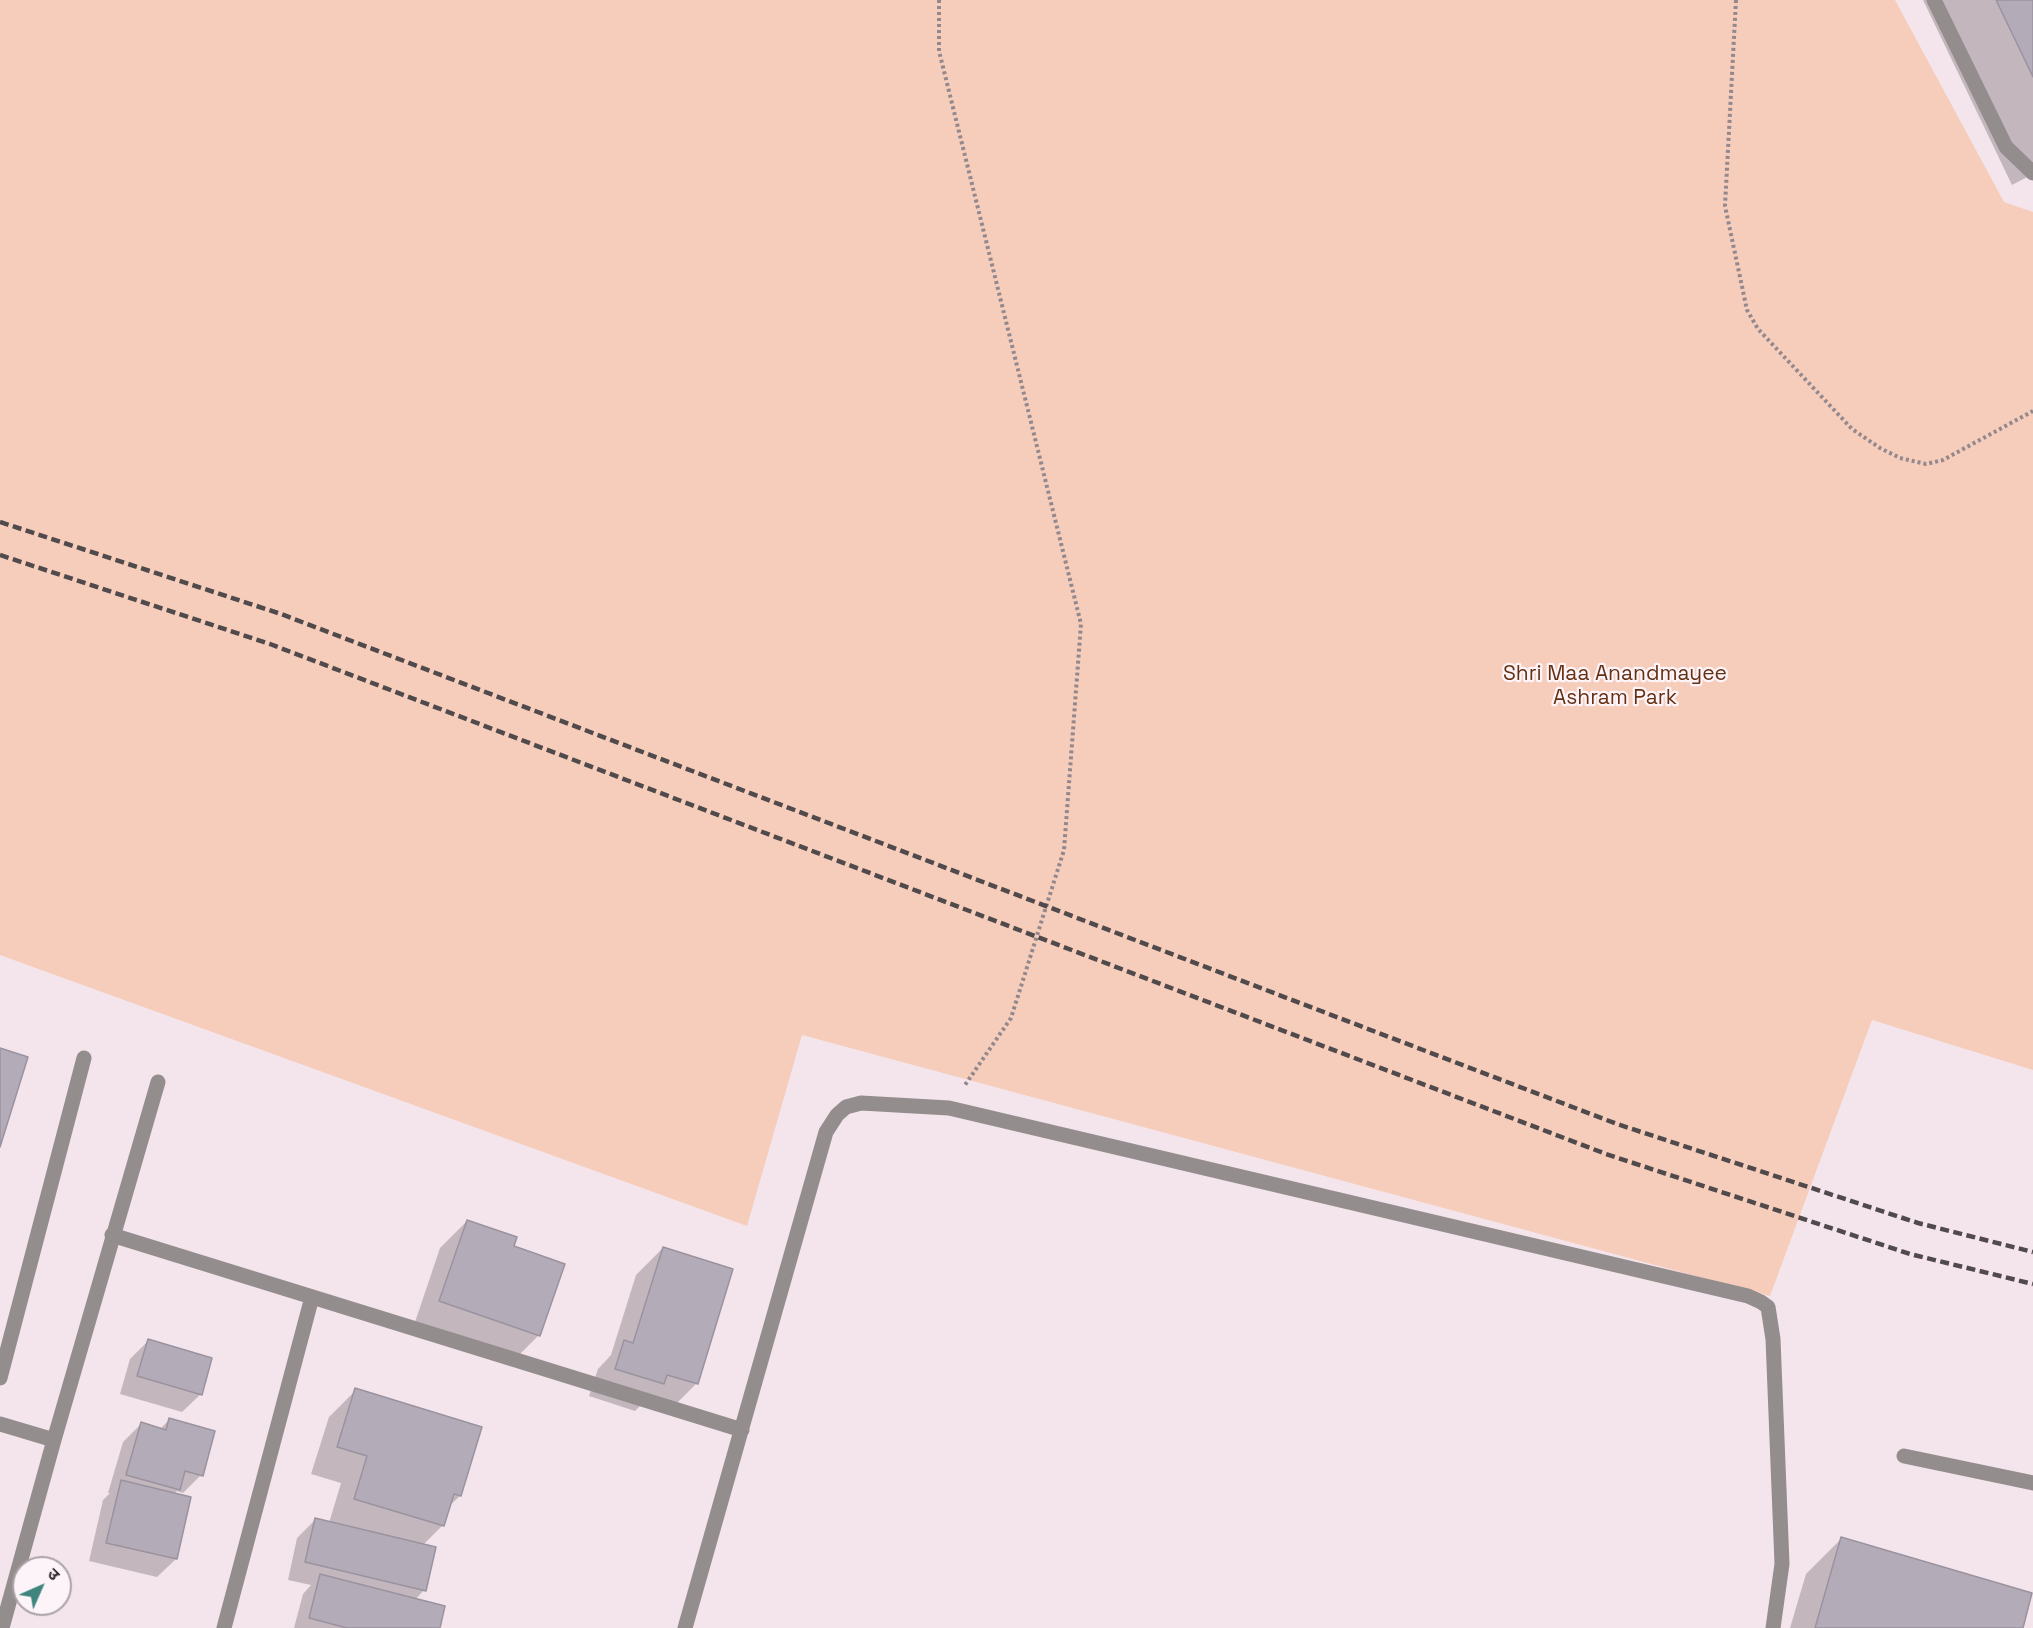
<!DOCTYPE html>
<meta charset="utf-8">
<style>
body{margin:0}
#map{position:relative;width:2033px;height:1628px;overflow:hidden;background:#f4e5ed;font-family:"Space Grotesk","Noto Sans Devanagari",sans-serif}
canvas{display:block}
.north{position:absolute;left:12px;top:1556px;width:60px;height:60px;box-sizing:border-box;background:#fdf4f9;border:2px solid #aaa2a6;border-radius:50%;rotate:45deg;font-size:16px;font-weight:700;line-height:24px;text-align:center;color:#2d272a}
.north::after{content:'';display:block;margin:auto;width:21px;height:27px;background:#3f857d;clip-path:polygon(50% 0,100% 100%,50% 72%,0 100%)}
</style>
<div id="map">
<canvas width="2033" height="1628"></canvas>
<div class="north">उ</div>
</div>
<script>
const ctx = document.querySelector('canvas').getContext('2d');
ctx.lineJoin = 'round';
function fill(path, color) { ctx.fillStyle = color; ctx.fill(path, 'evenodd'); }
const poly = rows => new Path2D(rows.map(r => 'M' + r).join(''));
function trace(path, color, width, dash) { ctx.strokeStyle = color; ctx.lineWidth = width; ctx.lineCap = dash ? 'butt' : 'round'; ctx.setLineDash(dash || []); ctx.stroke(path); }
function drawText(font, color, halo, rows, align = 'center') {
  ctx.font = font + ' "Space Grotesk",sans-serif'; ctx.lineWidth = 4.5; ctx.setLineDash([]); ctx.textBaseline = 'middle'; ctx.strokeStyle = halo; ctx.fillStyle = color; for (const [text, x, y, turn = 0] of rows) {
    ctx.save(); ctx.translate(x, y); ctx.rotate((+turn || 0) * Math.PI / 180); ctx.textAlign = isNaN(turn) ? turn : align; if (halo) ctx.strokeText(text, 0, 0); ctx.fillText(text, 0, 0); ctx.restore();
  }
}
const green = poly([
 [0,0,1895,0,2004,202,2033,212,2033,1070,1872,1020,1770,1296,802,1035,747,1226,0,955]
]);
const shadow = poly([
 [1923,0,2033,0,2033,174,2012,185],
 [467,1221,512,1247,563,1265,538,1336,511,1363,413,1328,440,1248],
 [663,1248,732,1270,696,1384,669,1411,643,1403,635,1411,589,1396,598,1369,611,1355,636,1275],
 [148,1341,201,1394,182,1412,120,1394,130,1359],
 [356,1390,480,1428,460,1496,448,1507,442,1526,422,1546,424,1590,415,1600,438,1628,294,1628,303,1594,311,1585,288,1580,297,1538,315,1520,329,1523,341,1483,311,1474,329,1417],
 [169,1420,201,1475,183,1493,177,1491,174,1494,176,1559,157,1577,89,1561,103,1500,110,1493,108,1493,123,1442,141,1424,160,1429],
 [1841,1539,2021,1628,1790,1628,1806,1574]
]);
const building = poly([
 [1996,0,2033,0,2033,77,1996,0],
 [0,1048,28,1057,0,1147,0,1048],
 [467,1220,517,1237,514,1246,565,1264,540,1336,439,1301,467,1220],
 [663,1247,733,1269,698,1384,667,1375,664,1384,615,1369,624,1340,633,1343,663,1247],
 [148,1339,212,1358,202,1395,137,1376,148,1339],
 [355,1388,482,1427,461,1496,454,1494,444,1526,354,1499,367,1456,337,1447,355,1388],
 [169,1418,215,1431,203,1476,185,1471,180,1490,126,1475,141,1422,166,1430,169,1418],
 [121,1480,191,1497,177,1559,106,1543,121,1480],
 [315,1518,436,1547,426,1591,305,1562,315,1518],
 [1841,1537,2032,1593,2023,1628,1815,1628,1841,1537],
 [320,1574,445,1606,440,1628,347,1628,309,1618,320,1574]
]);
const path = poly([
 [939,0,939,51,1081,624,1064,850,1011,1018,965,1085],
 [1736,0,1725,206,1747,310,1758,329,1852,429,1880,448,1900,458,1926,464,1943,460,2033,411]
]);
const minor = poly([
 [1934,0,2006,147,2033,173],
 [112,1235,742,1430],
 [0,1378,84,1058],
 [0,1424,54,1440],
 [1904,1456,2033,1483],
 [2,1628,54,1440,158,1082],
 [224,1628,312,1297],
 [685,1628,826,1132,837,1115,846,1107,861,1103,949,1108,1748,1296,1761,1302,1768,1307,1773,1339,1782,1564,1773,1628]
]);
const rail = poly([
 [0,522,281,614,1617,1124,1918,1223,2033,1252],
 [0,555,270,644,1606,1154,1910,1254,2033,1284]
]);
const parkNames = [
 ["Shri Maa Anandmayee",1615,674],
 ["Ashram Park",1615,698]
];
fill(green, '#f6cdba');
fill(shadow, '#0003');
fill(building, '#b3acb8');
trace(building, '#9a939f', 1.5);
trace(path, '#92888d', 4, [3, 3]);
trace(minor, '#948d8d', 15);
trace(rail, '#514a4d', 4.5, [9, 4.5]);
drawText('21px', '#663113', '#fdf4f9', parkNames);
</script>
